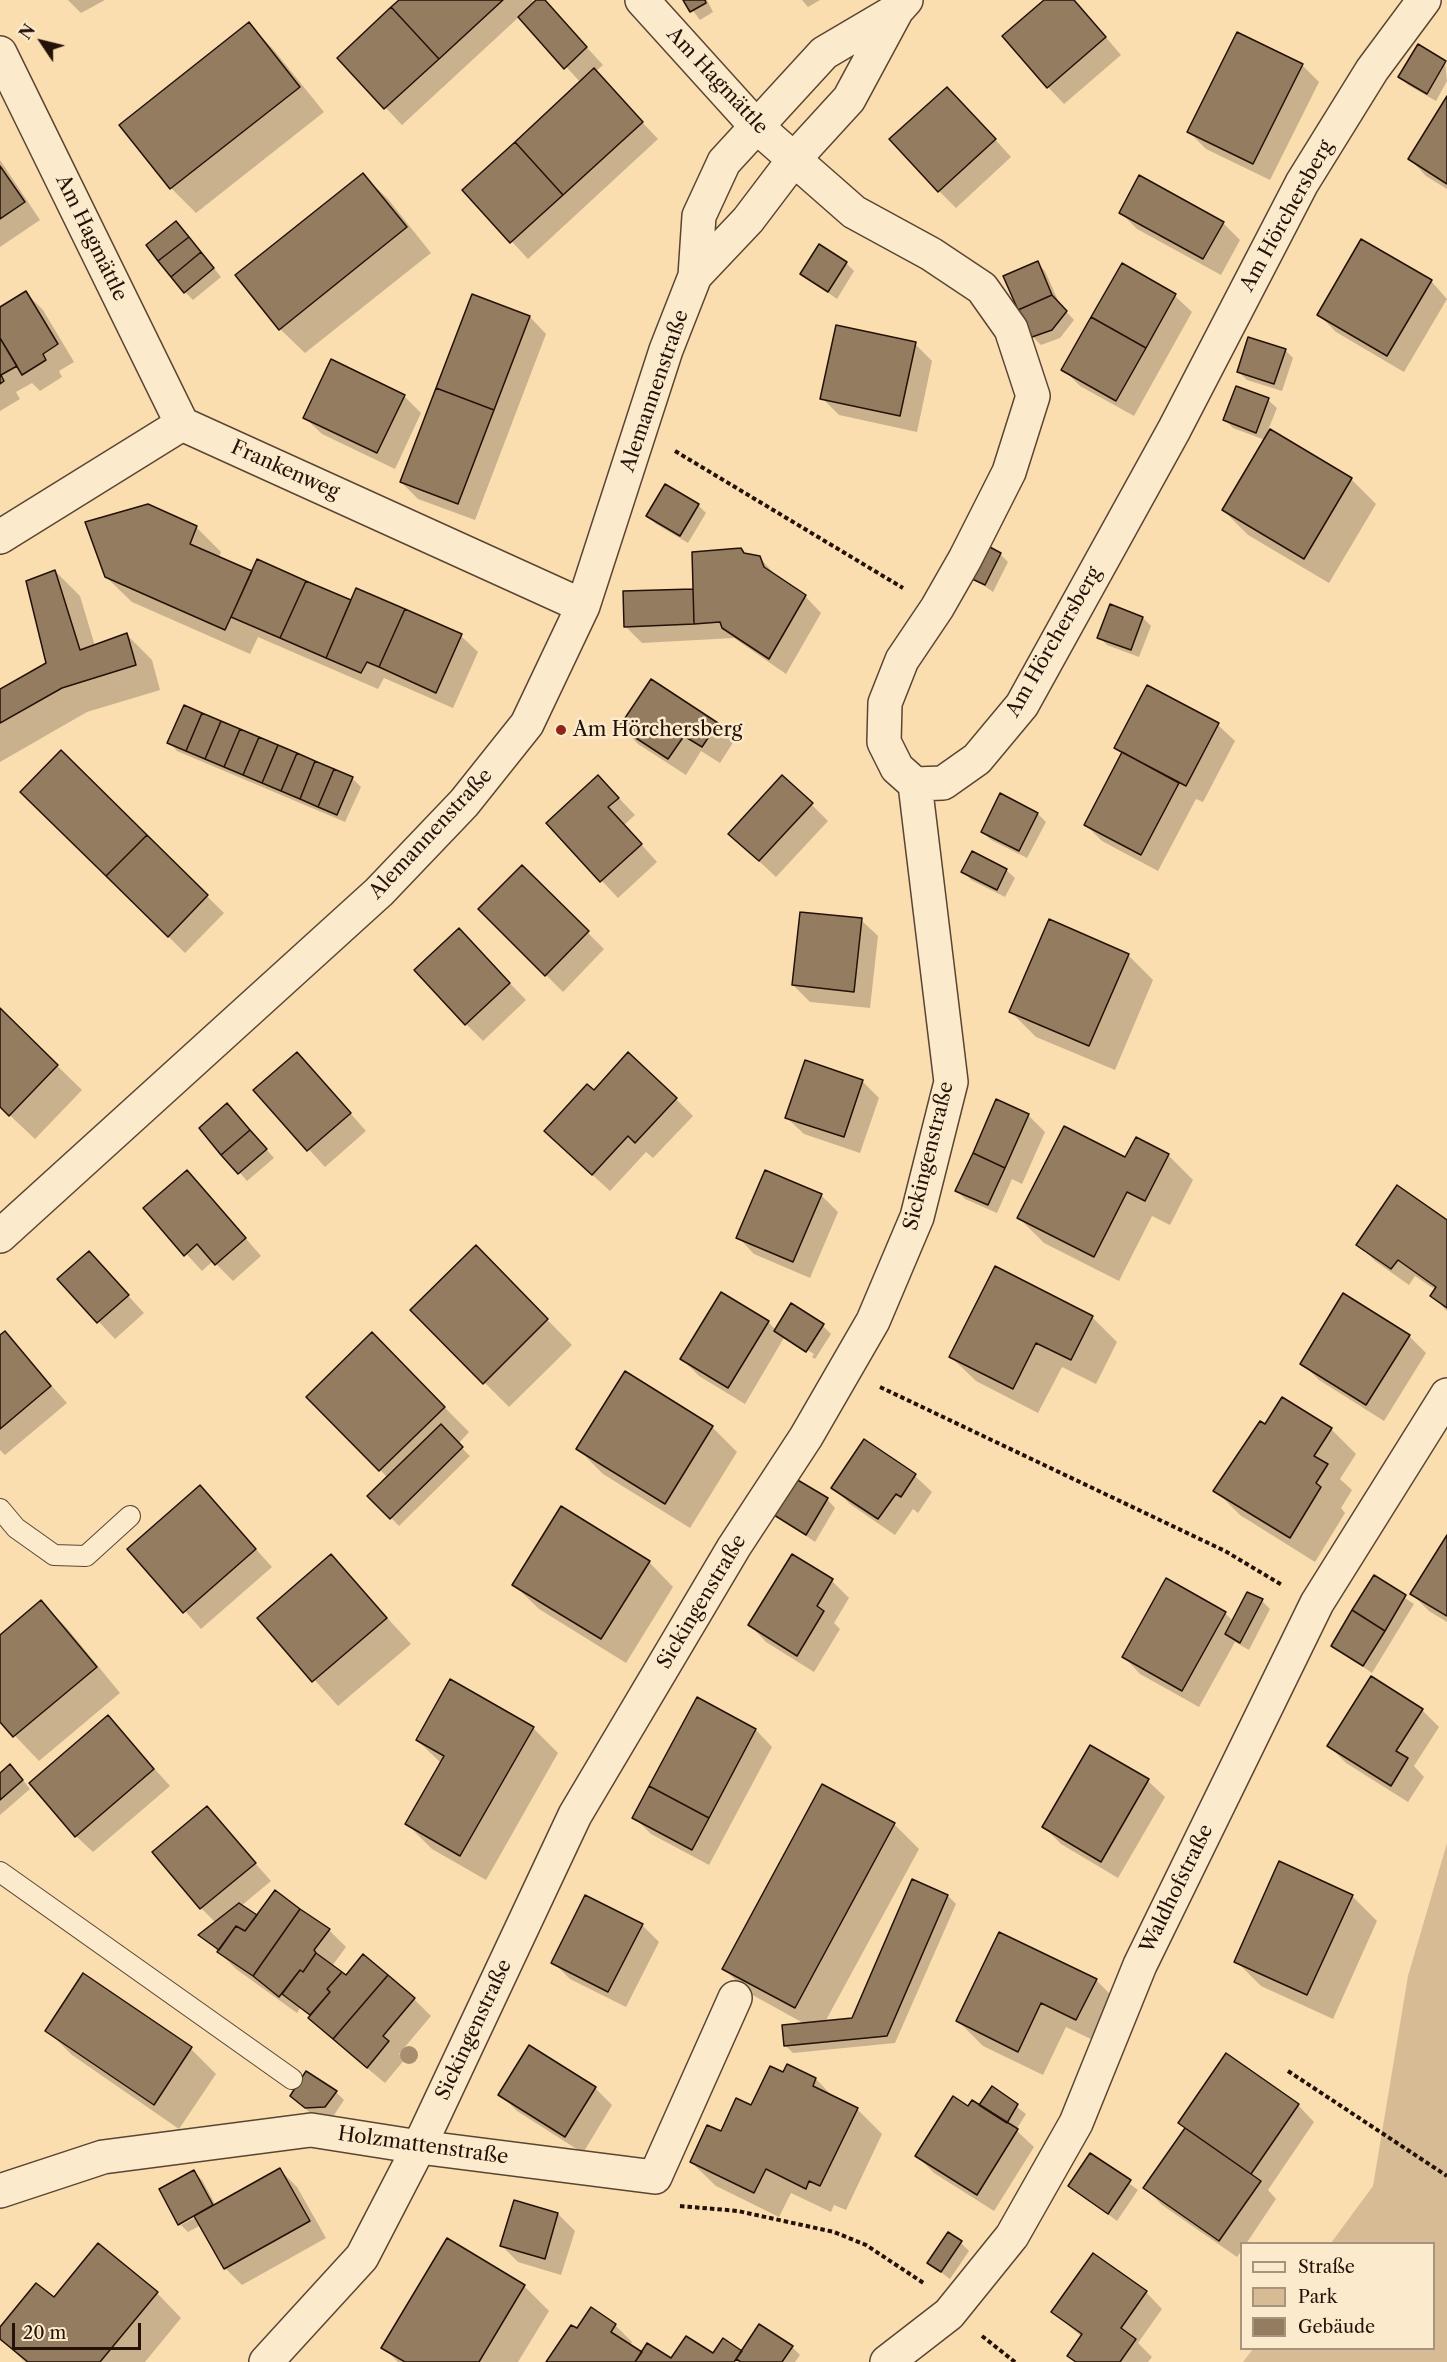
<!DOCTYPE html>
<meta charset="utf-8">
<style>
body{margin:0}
#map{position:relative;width:1447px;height:2362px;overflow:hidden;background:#fbdeb0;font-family:"Libre Caslon Text",serif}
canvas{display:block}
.legend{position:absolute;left:1240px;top:2242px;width:195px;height:108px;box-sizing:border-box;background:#fceacc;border:2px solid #a6947e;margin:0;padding:8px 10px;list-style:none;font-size:18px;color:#241209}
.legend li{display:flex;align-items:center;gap:12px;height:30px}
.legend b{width:30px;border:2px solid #a6947e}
.north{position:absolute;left:12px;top:12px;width:60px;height:60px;-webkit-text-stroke:4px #fceacc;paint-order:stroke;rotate:305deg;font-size:16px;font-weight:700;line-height:24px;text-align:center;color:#241209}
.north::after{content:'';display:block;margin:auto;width:21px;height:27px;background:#241209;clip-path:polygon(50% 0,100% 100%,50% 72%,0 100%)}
.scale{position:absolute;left:12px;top:2323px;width:129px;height:27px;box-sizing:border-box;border:3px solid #241209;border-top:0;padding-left:8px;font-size:18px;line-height:21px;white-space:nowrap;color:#241209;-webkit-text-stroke:4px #fceacc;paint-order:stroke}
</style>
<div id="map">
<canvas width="1447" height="2362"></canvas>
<ul class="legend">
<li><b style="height:8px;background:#fceacc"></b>Straße</li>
<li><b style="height:16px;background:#d6bb94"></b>Park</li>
<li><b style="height:16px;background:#947c60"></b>Gebäude</li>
</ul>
<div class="north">N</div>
<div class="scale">20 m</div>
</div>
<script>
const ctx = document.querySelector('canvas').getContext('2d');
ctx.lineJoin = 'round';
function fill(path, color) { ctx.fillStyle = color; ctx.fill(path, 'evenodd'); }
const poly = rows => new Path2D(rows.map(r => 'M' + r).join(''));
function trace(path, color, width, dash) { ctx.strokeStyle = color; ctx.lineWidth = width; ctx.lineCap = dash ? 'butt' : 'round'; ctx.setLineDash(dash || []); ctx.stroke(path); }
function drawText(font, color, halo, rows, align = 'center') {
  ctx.font = font + ' "Libre Caslon Text",serif'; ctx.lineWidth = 5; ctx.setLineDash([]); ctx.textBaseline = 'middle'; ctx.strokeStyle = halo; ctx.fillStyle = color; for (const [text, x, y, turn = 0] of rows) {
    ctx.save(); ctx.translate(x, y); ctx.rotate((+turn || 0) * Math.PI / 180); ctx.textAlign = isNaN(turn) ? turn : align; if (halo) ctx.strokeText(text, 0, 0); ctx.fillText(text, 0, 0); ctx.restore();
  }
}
const green = poly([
 [1447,1843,1447,2362,1243,2362,1253,2349,1434,2348,1434,2244,1331,2243,1373,2186,1408,1976]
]);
const shadow = poly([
 [68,0,105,0,81,13],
 [401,0,532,0,535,3,543,0,603,65,595,72,658,139,528,259,464,190,581,83,520,16,402,125,339,58],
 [685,0,707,0,713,12,700,20],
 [802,0,820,0,808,7],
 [1047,0,1074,0,1121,55,1064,104,1048,87],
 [249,24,273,49,324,112,196,213,171,188,121,125],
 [1445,62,1447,81,1436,101,1408,85,1400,77],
 [1302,65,1319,82,1270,180,1206,149,1189,132],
 [1447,99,1447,189,1426,176,1410,159],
 [964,105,1011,157,956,208,939,191],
 [0,160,40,220,0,247],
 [363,175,388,199,431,253,305,353,280,329],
 [1120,212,1223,223,1240,240,1221,275,1137,229],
 [184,231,221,277,193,300,185,292],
 [846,263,854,271,837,299,802,274],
 [1037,263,1045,271,1060,305,1074,320,1060,338,1041,345,1033,337,1005,277],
 [1431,281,1447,299,1404,372,1336,332,1319,315],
 [26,293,43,310,74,362,59,371,62,377,40,391,32,383,16,392,20,399,0,411,0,308],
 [1175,296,1192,312,1134,416,1080,386,1063,369],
 [530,317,546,334,475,520,418,499,401,482],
 [915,344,932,361,917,432,839,415,822,398],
 [1285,350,1293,358,1282,391,1247,380,1239,372],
 [404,396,421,413,395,469,322,434,305,418],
 [1268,400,1277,408,1268,430,1351,479,1376,504,1329,583,1248,535,1223,510,1265,440,1233,428,1225,420],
 [698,505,706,513,688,543,656,524,648,516],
 [196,527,221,552,219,558,252,573,461,636,478,652,453,708,384,678,378,689,258,637,250,654,132,602,106,577],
 [741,549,746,555,759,557,778,578,805,596,821,613,786,674,734,638,642,643,625,626,624,593,695,591],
 [1000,554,1008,562,993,592,972,577],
 [55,571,80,596,95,646,127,635,152,660,160,690,87,712,0,762,0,691,48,663],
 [1143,618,1151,626,1139,657,1107,645,1099,637],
 [1148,687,1218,725,1235,741,1203,802,1196,799,1158,871,1102,841,1085,824,1123,754,1116,747],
 [184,707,352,778,361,787,345,822,177,751,169,742],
 [717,724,734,741,720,763,701,751,686,775,638,744,621,727],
 [61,752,224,913,185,953,22,792],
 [615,794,635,815,624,825,657,862,618,898,548,823],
 [1001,795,1038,814,1046,822,1027,858,991,840,982,832],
 [811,804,828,821,776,877,747,850],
 [522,867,604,949,563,992,480,909],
 [1006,870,1015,878,1005,897,971,880,963,871],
 [861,920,878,936,870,1008,810,1002,793,985],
 [1050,921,1128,955,1153,980,1115,1070,1036,1037,1011,1012],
 [475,947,526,1000,483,1041,466,1024],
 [0,1010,82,1090,35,1139,0,1106],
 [313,1071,366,1131,325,1167,255,1090],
 [862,1081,879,1098,860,1153,804,1134,787,1118],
 [594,1092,676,1099,693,1116,653,1158,646,1152,610,1191,563,1148],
 [235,1113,274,1158,247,1181,201,1128],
 [1028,1115,1045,1132,1022,1184,1012,1179,997,1213,965,1199,957,1191],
 [1168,1155,1193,1180,1170,1225,1152,1216,1119,1281,1044,1243,1019,1218,1126,1159],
 [203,1189,261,1256,233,1281,213,1261,202,1271,145,1209],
 [821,1195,838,1212,810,1278,754,1254,738,1237],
 [1447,1221,1447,1311,1432,1296,1436,1290,1415,1276,1409,1285,1375,1261,1358,1244],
 [476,1247,572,1345,509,1407,412,1310],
 [89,1253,144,1313,115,1339,59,1279],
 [722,1294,768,1322,776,1330,823,1326,831,1334,815,1359,812,1357,814,1354,785,1336,745,1404,699,1376,682,1359],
 [1092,1317,1117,1342,1096,1384,1062,1367,1038,1413,976,1381,951,1357],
 [5,1333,67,1403,5,1455,0,1450,0,1337],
 [372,1334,469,1432,458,1444,470,1456,399,1526,370,1496,388,1478,308,1397],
 [1409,1336,1426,1353,1384,1421,1319,1380,1302,1363],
 [625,1373,712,1427,737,1452,690,1528,603,1474,578,1449],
 [1265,1426,1331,1429,1356,1454,1340,1479,1352,1490,1341,1508,1345,1513,1315,1562,1240,1515,1215,1490],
 [865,1441,915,1476,932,1492,918,1513,913,1509,895,1535,850,1504,833,1487],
 [200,1487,272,1567,201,1629,130,1549],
 [827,1499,835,1508,815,1542,776,1515],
 [1447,1537,1447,1622,1429,1611,1412,1594],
 [331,1556,411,1644,338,1706,259,1618],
 [792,1556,832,1581,849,1598,834,1623,840,1629,814,1672,766,1642,750,1625],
 [649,1562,673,1587,626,1663,539,1609,514,1585],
 [1374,1577,1414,1604,1372,1673,1333,1646],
 [1262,1601,1270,1609,1249,1650,1235,1642,1199,1707,1140,1674,1124,1657,1225,1613,1233,1621],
 [41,1602,66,1627,120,1693,39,1761,0,1720,0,1637],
 [697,1699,756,1730,772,1747,709,1865,651,1834,634,1817],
 [1422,1710,1439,1727,1414,1766,1424,1777,1408,1802,1346,1763,1329,1746],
 [108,1717,170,1786,93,1852,76,1836],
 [533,1728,558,1753,486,1880,432,1849,407,1824,442,1764,417,1740],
 [18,1774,30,1789,0,1815,0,1775],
 [1148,1781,1165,1797,1118,1878,1061,1844,1044,1827],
 [823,1786,894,1824,919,1849,825,2022,853,2019,948,1896,956,1904,895,2043,793,2053,785,2045,805,2024,749,1993,724,1969],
 [206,1808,271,1881,241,1906,256,1916,329,1930,346,1947,332,1966,346,1977,414,1999,431,2016,399,2054,405,2059,385,2083,327,2035,311,2017,300,2008,297,2013,236,1969,201,1935,216,1923,201,1908],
 [1352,1896,1377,1921,1333,2019,1261,1986,1236,1961],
 [642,1925,659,1942,626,2007,570,1979,553,1962],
 [84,1976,191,2049,216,2074,179,2129,72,2055,47,2030],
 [1096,1980,1121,2005,1101,2044,1066,2027,1043,2075,983,2046,958,2021],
 [529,2047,596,2089,612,2105,583,2153,517,2111,500,2094],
 [788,2066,816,2079,834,2098,857,2109,882,2134,846,2210,834,2205,831,2212,791,2193,779,2217,716,2186,691,2162,752,2107,784,2074],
 [992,2088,1026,2114,1016,2130,1034,2147,994,2211,934,2173,917,2156,969,2108,979,2107],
 [336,2092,344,2100,334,2115,314,2116,300,2104],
 [1298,2105,1314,2122,1268,2190,1276,2199,1246,2244,1242,2244,1242,2250,1237,2257,1162,2205,1145,2188,1186,2129,1180,2123],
 [1091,2155,1138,2190,1117,2221,1070,2186],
 [280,2170,297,2187,326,2238,242,2285,225,2268,201,2225,188,2232,181,2225,196,2217,194,2172,202,2180,216,2206],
 [515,2201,558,2214,575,2231,561,2275,518,2262,501,2245],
 [961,2243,969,2251,950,2279,929,2263],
 [524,2286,549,2311,518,2362,398,2362,383,2347],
 [1146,2292,1162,2309,1138,2343,1152,2357,1148,2362,1075,2362,1069,2356,1082,2337,1053,2312],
 [157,2293,181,2318,145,2362,25,2362,0,2338,0,2329],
 [615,2325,632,2342,630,2346,642,2354,671,2361,792,2347,800,2355,795,2362,548,2362,577,2330]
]);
const building = poly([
 [399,0,503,0,439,59,391,7,399,0],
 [536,0,545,0,587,47,564,69,518,17,536,0],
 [683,0,705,0,706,3,690,12,683,0],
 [1044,0,1074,0,1106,37,1047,88,1002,36,1044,0],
 [391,7,439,59,384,109,337,58,391,7],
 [249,22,300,87,170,189,119,125,249,22],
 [1237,32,1303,64,1253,164,1187,132,1237,32],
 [1418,44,1446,61,1427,94,1398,77,1418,44],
 [594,68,643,122,563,195,515,142,594,68],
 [947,87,996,139,938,192,889,139,947,87],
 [1447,96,1447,184,1408,159,1447,96],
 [515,142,563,195,510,243,462,190,515,142],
 [0,166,25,202,0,219,0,166],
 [363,173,407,227,279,330,235,275,363,173],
 [1139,175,1224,222,1203,259,1119,213,1139,175],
 [176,221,189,237,158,261,146,245,176,221],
 [189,237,201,252,171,277,158,261,189,237],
 [1361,239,1432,280,1387,356,1317,315,1361,239],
 [819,244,847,262,828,292,800,274,819,244],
 [201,252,214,268,184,293,171,277,201,252],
 [1038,261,1052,295,1018,310,1003,276,1038,261],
 [1122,263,1176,294,1146,348,1091,317,1122,263],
 [26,291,58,344,43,354,46,360,22,375,0,338,0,307,26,291],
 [472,294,530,316,494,410,436,388,472,294],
 [1052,295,1067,311,1052,330,1032,337,1018,310,1052,295],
 [1091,317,1146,348,1116,401,1061,370,1091,317],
 [836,325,916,342,900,416,820,399,836,325],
 [1248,337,1286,349,1274,384,1237,372,1248,337],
 [0,338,17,366,1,375,4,381,0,384,0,338],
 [331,359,405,395,377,453,303,418,331,359],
 [1236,386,1269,398,1256,433,1223,420,1236,386],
 [436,388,494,410,458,504,400,482,436,388],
 [1270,429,1352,478,1304,559,1222,510,1270,429],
 [665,484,699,504,680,536,646,516,665,484],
 [148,504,197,526,190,544,252,571,225,630,105,577,85,522,148,504],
 [986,545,1001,553,985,585,970,578,986,545],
 [741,548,744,553,760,556,764,567,806,595,769,659,722,628,720,622,694,624,692,552,741,548],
 [257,559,306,581,280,638,231,617,257,559],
 [55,570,80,650,127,633,136,665,62,688,0,723,0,689,46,663,26,581,55,570],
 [306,581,351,600,326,658,280,638,306,581],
 [356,588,405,609,379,667,367,662,361,673,326,658,356,588],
 [693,589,694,624,624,627,623,591,693,589],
 [1110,604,1143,617,1131,650,1097,638,1110,604],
 [405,609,462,634,436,693,379,667,405,609],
 [651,679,718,723,702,747,684,736,668,759,619,727,651,679],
 [1147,685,1219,723,1186,786,1114,748,1147,685],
 [184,705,202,713,186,751,167,743,184,705],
 [202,713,221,721,205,759,186,751,202,713],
 [221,721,240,729,224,767,205,759,221,721],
 [240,729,259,737,243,775,224,767,240,729],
 [259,737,278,745,262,783,243,775,259,737],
 [278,745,297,753,281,791,262,783,278,745],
 [61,750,147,835,106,876,20,792,61,750],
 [1122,752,1179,783,1141,855,1084,825,1122,752],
 [297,753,315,761,300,799,281,791,297,753],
 [315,761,334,769,318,807,300,799,315,761],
 [334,769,353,777,337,815,318,807,334,769],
 [598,775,619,798,608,807,642,844,600,882,546,823,598,775],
 [782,775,813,803,759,861,728,834,782,775],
 [1000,793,1038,813,1019,851,981,832,1000,793],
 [147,835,208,895,168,937,106,876,147,835],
 [972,851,1007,869,997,890,961,872,972,851],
 [522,865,589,931,545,976,478,909,522,865],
 [800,912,862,918,854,992,792,985,800,912],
 [1049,919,1129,954,1089,1046,1009,1012,1049,919],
 [459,928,510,983,465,1025,414,970,459,928],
 [0,1008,58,1065,9,1116,0,1107,0,1008],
 [297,1052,351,1113,307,1151,253,1090,297,1052],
 [628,1052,677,1098,635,1143,628,1136,592,1175,544,1131,587,1084,594,1090,628,1052],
 [805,1060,863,1080,844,1137,785,1118,805,1060],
 [996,1099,1029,1114,1005,1168,973,1153,996,1099],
 [227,1103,250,1130,221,1155,199,1128,227,1103],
 [1064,1126,1125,1157,1136,1137,1169,1154,1145,1201,1127,1192,1094,1257,1017,1218,1064,1126],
 [250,1130,267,1149,238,1174,221,1155,250,1130],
 [973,1153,1005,1168,988,1205,955,1191,973,1153],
 [187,1170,246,1238,215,1265,197,1244,184,1256,143,1208,187,1170],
 [765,1170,822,1194,793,1262,736,1238,765,1170],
 [1397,1185,1447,1220,1447,1308,1430,1296,1436,1287,1398,1260,1391,1269,1356,1245,1397,1185],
 [476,1245,548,1319,483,1384,410,1310,476,1245],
 [89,1251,129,1295,97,1323,57,1279,89,1251],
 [995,1266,1093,1316,1071,1360,1036,1343,1013,1389,949,1357,995,1266],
 [721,1292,769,1321,728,1388,680,1359,721,1292],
 [1343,1293,1410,1335,1366,1405,1300,1364,1343,1293],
 [791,1303,824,1324,806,1352,774,1331,791,1303],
 [5,1331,51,1386,0,1429,0,1335,5,1331],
 [372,1332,445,1407,379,1471,306,1397,372,1332],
 [625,1371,713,1426,665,1504,576,1449,625,1371],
 [1282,1397,1332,1428,1314,1456,1328,1464,1316,1483,1321,1487,1290,1538,1213,1491,1260,1421,1265,1424,1282,1397],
 [441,1424,463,1447,390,1519,367,1496,441,1424],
 [864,1439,916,1474,901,1497,896,1494,878,1519,831,1488,864,1439],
 [796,1479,828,1498,806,1535,774,1515,796,1479],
 [200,1485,256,1549,183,1613,127,1549,200,1485],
 [561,1506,650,1561,601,1639,512,1585,561,1506],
 [1447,1535,1447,1616,1410,1594,1447,1535],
 [331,1554,387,1618,312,1682,257,1618,331,1554],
 [792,1554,833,1579,817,1606,824,1611,797,1656,748,1625,792,1554],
 [1374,1575,1406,1595,1385,1631,1352,1610,1374,1575],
 [1166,1578,1226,1612,1182,1691,1122,1657,1166,1578],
 [1247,1592,1263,1599,1240,1643,1225,1634,1247,1592],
 [41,1600,97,1667,13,1737,0,1722,0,1635,41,1600],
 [1352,1610,1385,1631,1363,1666,1331,1646,1352,1610],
 [1371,1676,1423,1709,1396,1751,1408,1758,1391,1786,1327,1746,1371,1676],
 [450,1679,534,1727,460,1856,405,1824,444,1756,416,1740,450,1679],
 [697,1697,756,1729,709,1818,649,1786,697,1697],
 [108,1715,154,1769,75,1837,29,1783,108,1715],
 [1090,1745,1149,1779,1101,1862,1042,1827,1090,1745],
 [10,1764,23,1780,0,1800,0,1773,10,1764],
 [822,1784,895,1823,795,2008,722,1969,822,1784],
 [649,1786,709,1818,692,1850,632,1818,649,1786],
 [207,1806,256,1863,200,1909,152,1852,207,1806],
 [1279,1861,1353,1895,1307,1995,1234,1962,1279,1861],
 [912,1879,948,1895,887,2036,784,2046,782,2025,852,2018,912,1879],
 [275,1890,300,1909,253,1976,217,1952,236,1926,245,1931,275,1890],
 [585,1895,643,1924,608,1992,551,1963,585,1895],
 [239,1903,257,1915,245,1931,236,1926,219,1950,198,1935,239,1903],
 [300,1909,330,1929,314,1950,316,1953,303,1972,300,1970,279,1997,253,1976,300,1909],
 [999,1932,1097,1979,1076,2020,1041,2003,1018,2052,956,2021,999,1932],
 [316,1953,342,1972,327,1989,330,1992,310,2015,282,1994,300,1970,303,1972,316,1953],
 [363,1954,388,1975,333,2039,308,2018,330,1992,327,1989,342,1972,346,1975,363,1954],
 [83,1973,192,2047,154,2105,45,2031,83,1973],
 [388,1975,415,1998,383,2036,389,2041,367,2068,333,2039,388,1975],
 [529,2045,596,2087,565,2137,498,2095,529,2045],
 [1226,2053,1299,2104,1251,2174,1178,2123,1226,2053],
 [787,2064,816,2078,813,2086,858,2108,820,2186,809,2181,806,2189,766,2169,754,2193,690,2162,707,2125,721,2131,736,2098,751,2105,770,2066,783,2072,787,2064],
 [306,2071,337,2091,325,2107,305,2108,290,2096,306,2071],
 [992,2086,1018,2104,1007,2123,979,2105,992,2086],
 [953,2096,968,2106,972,2100,1018,2129,977,2195,915,2156,953,2096],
 [1185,2128,1261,2181,1219,2241,1143,2188,1185,2128],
 [1090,2153,1131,2180,1108,2214,1068,2186,1090,2153],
 [280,2168,310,2221,224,2269,194,2216,280,2168],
 [194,2170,213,2205,178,2225,159,2189,194,2170],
 [514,2200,558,2213,545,2259,500,2246,514,2200],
 [948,2232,962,2241,941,2272,927,2263,948,2232],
 [447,2238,525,2285,479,2362,405,2362,381,2348,447,2238],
 [98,2243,158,2292,100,2362,28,2362,0,2339,0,2327,36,2283,54,2297,98,2243],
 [1093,2253,1147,2291,1121,2328,1136,2339,1120,2362,1076,2362,1067,2356,1082,2334,1051,2312,1093,2253],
 [591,2307,616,2324,611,2332,642,2352,635,2362,546,2362,571,2325,577,2328,591,2307],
 [759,2324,793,2346,782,2362,741,2362,736,2359,759,2324],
 [686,2336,713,2353,723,2338,742,2351,734,2362,635,2362,647,2343,671,2358,686,2336]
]);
const path = poly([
 [675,451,903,588],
 [880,1387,1225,1551,1282,1585],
 [1288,2071,1447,2176],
 [680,2206,738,2211,834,2232,866,2245,925,2284],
 [982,2336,1015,2362]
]);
const lane = poly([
 [0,1509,16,1528,54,1555,86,1556,130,1516],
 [0,1872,292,2079]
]);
const street = poly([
 [642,0,756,126,854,212,931,254,982,288,1011,329,1033,396,1009,472,965,559,937,608,902,660,885,703,884,742,897,768,915,784,943,783,977,759,1022,705,1174,430,1302,183,1372,70,1424,0],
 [0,53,182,424],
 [695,276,748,220,795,158,849,99,897,10],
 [182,424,583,606],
 [0,537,182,424],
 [0,1236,379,892,464,803,527,724,583,606,666,350,695,276,699,216,724,162,824,53,897,10,906,0],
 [0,2191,103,2157,311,2130,419,2147,655,2177,735,1998],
 [266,2362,362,2257,419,2147,575,1815,734,1547,806,1437,873,1321,917,1217,951,1082,915,784],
 [887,2362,949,2314,1012,2236,1076,2123,1140,1965,1317,1603,1447,1395]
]);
const trees = [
 [409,2055]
];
const markers = [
 [561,730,6,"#8f2418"]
];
const streetNames = [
 ["Am Hagmättle",717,81,47],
 ["Am Hörchersberg",1287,216,-61],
 ["Am Hagmättle",91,238,64],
 ["Alemannenstraße",655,391,-71],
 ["Frankenweg",285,470,24],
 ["Am Hörchersberg",1054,642,-60],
 ["Alemannenstraße",431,834,-47],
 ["Sickingenstraße",929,1156,-76],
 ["Sickingenstraße",702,1602,-59],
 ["Waldhofstraße",1177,1889,-64],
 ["Sickingenstraße",474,2030,-65],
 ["Holzmattenstraße",423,2146,8]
];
const poiNames = [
 ["Am Hörchersberg",573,730]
];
fill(green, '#d6bb94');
fill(shadow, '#0003');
fill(building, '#947c60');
trace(building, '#241209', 1.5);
trace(lane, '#5a4533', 22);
trace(street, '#5a4533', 36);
trace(path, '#241209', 4, [4.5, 3]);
trace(lane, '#fceacc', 20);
trace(street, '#fceacc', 33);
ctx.fillStyle = '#a78e6f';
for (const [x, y] of trees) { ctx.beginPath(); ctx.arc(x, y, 9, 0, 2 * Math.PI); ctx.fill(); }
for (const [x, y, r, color] of markers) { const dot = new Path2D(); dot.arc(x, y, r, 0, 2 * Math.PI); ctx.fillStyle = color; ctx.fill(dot); trace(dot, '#fceacc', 2); }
drawText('20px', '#241209', '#fceacc', streetNames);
drawText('20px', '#241209', '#fceacc', poiNames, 'left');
</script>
